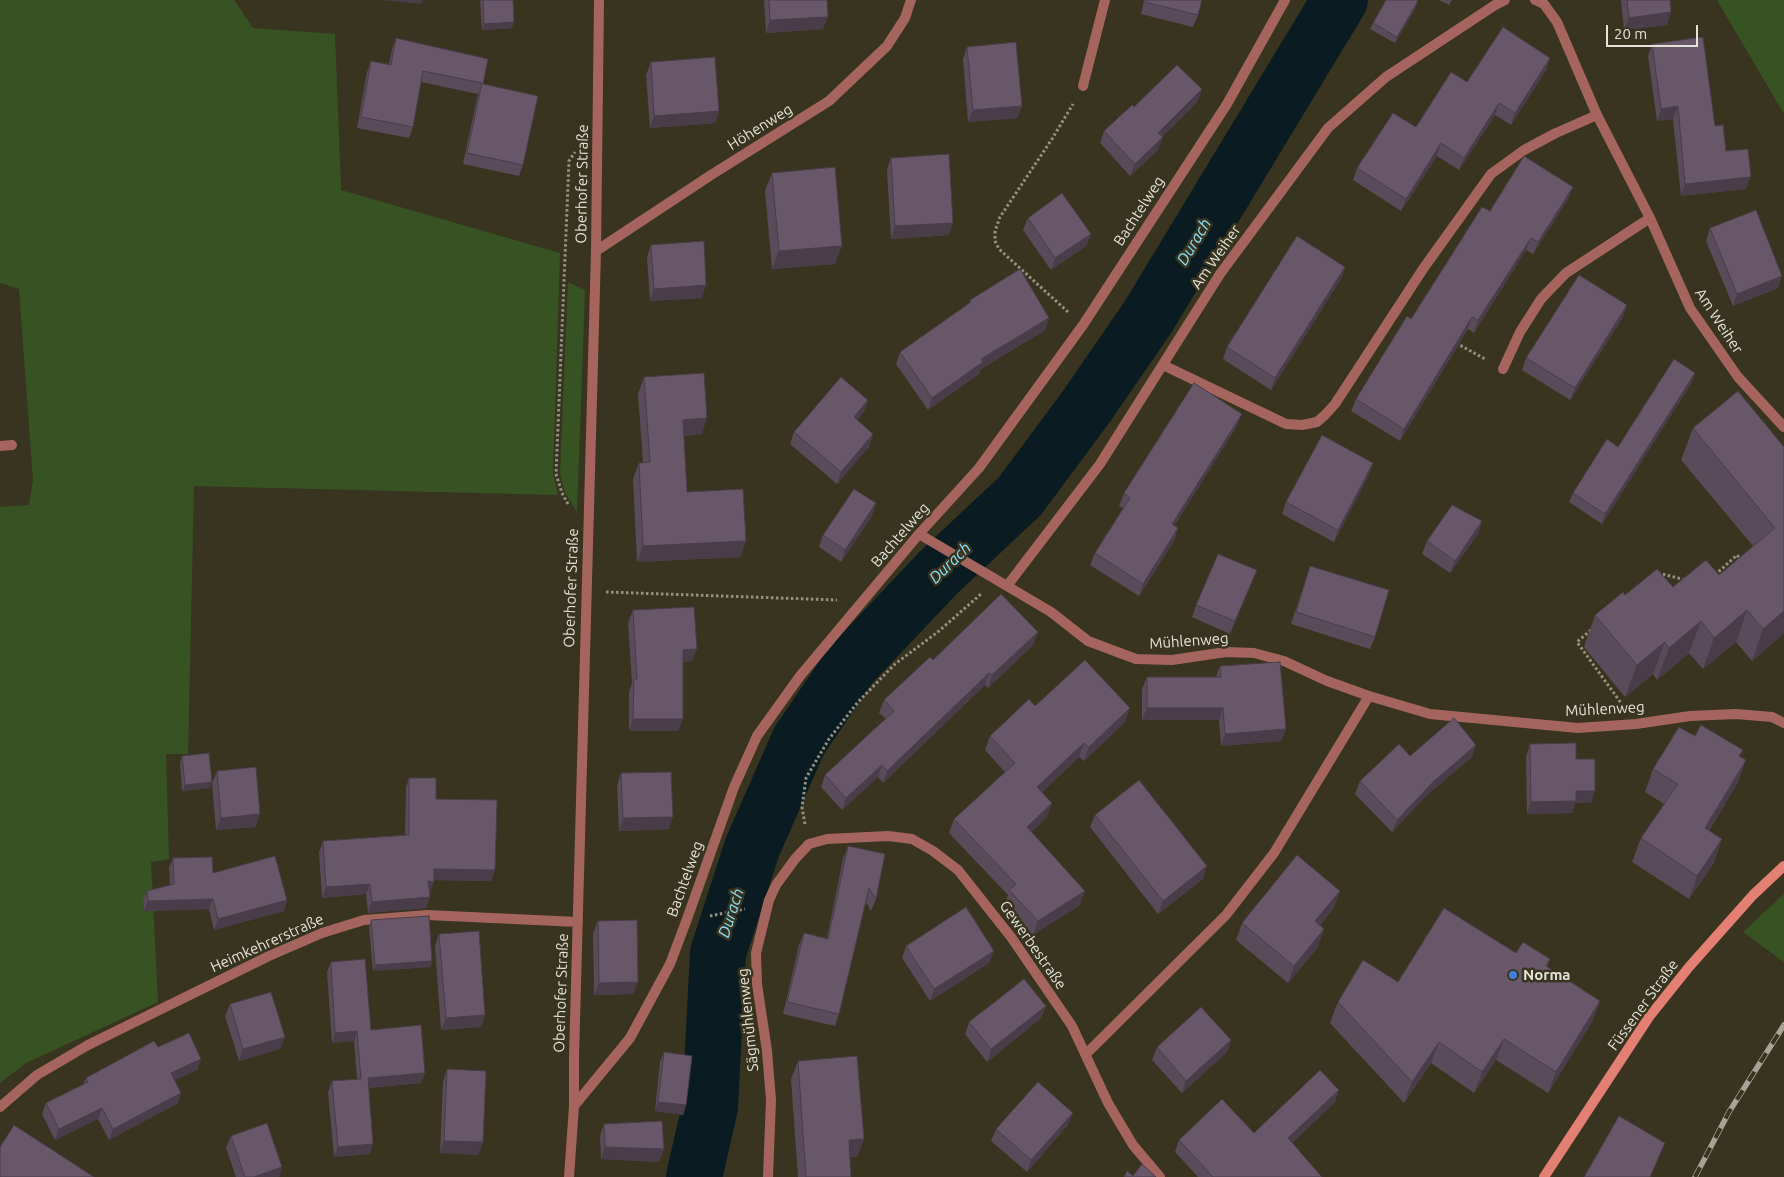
<!DOCTYPE html>
<meta charset="utf-8">
<style>
body{margin:0}
#map{position:relative;width:1784px;height:1177px;overflow:hidden;background:#383420;font-family:Ubuntu,sans-serif}
canvas{display:block}
.scale{position:absolute;left:1606px;top:25px;width:92px;height:22px;box-sizing:border-box;border:2px solid #e5e3d7;border-top:0;padding-left:6px;font-size:15px;line-height:18px;white-space:nowrap;color:#e5e3d7;-webkit-text-stroke:4px #383420;paint-order:stroke}
</style>
<div id="map">
<canvas width="1784" height="1177"></canvas>
<div class="scale">20 m</div>
</div>
<script>
const ctx = document.querySelector('canvas').getContext('2d');
ctx.lineJoin = 'round';
function fill(path, color) { ctx.fillStyle = color; ctx.fill(path, 'evenodd'); }
const poly = rows => new Path2D(rows.map(r => 'M' + r).join(''));
function trace(path, color, width, dash) { ctx.strokeStyle = color; ctx.lineWidth = width; ctx.lineCap = dash ? 'butt' : 'round'; ctx.setLineDash(dash || []); ctx.stroke(path); }
function drawText(font, color, halo, rows, align = 'center') {
  ctx.font = font + ' Ubuntu,sans-serif'; ctx.lineWidth = 5; ctx.setLineDash([]); ctx.textBaseline = 'middle'; ctx.strokeStyle = halo; ctx.fillStyle = color; for (const [text, x, y, turn = 0] of rows) {
    ctx.save(); ctx.translate(x, y); ctx.rotate((+turn || 0) * Math.PI / 180); ctx.textAlign = isNaN(turn) ? turn : align; if (halo) ctx.strokeText(text, 0, 0); ctx.fillText(text, 0, 0); ctx.restore();
  }
}
const green = poly([
 [0,0,234,0,253,28,335,34,341,190,560,253,553,474,558,495,194,486,188,754,166,754,169,859,151,862,158,1002,26,1063,0,1083,0,507,29,505,33,480,19,289,0,283],
 [1717,0,1784,0,1784,114],
 [568,282,585,290,577,512,565,493,560,474],
 [1784,894,1784,962,1743,932]
]);
const river = poly([
 [694,1177,710,1107,718,953,752,848,799,741,850,666,939,572,1020,496,1086,407,1148,317,1340,0]
]);
const path = poly([
 [1068,312,999,249,995,241,995,231,1000,217,1052,139,1073,104],
 [1456,343,1485,359],
 [568,504,562,493,556,474,569,161,575,152],
 [1658,573,1686,580],
 [1715,575,1737,555,1741,560],
 [606,592,837,600],
 [1591,630,1577,642,1621,703],
 [805,824,802,807,806,778,829,739,858,702,895,664,939,631,981,594],
 [710,916,745,909]
]);
const lane = poly([
 [1163,365,1286,424,1302,425,1317,422,1325,415,1335,404,1423,269,1491,174,1524,150,1556,133,1597,115]
]);
const street = poly([
 [1535,0,1544,4,1557,22,1597,115,1650,218,1690,308,1738,377,1784,427],
 [1083,86,1105,0],
 [596,251,711,175,829,101,887,46,905,18,911,0],
 [1503,369,1520,332,1541,299,1566,273,1650,218],
 [0,446,12,445],
 [919,534,1051,612,1088,641,1136,659,1172,660,1226,652,1254,653,1284,661,1327,681,1369,696,1430,714,1578,728,1636,724,1690,716,1736,714,1772,717,1784,723],
 [1007,586,1100,464,1220,274,1328,128,1386,77,1495,5,1505,0],
 [1086,1054,1226,915,1274,853,1369,696],
 [574,1106,630,1038,670,964,687,919,734,787,757,736,800,676,919,534,979,468,1083,325,1227,104,1285,0],
 [0,1107,37,1075,88,1045,269,956,322,933,364,920,427,915,578,922],
 [569,1177,574,1106,574,1057,596,251,599,0],
 [768,1177,771,1100,767,1051,757,984,756,953,769,900,776,885,795,859,809,844,827,839,888,836,912,839,933,851,958,870,1011,937,1072,1026,1108,1103,1133,1145,1160,1177]
]);
const secondary = poly([
 [1544,1177,1649,1017,1689,967,1753,895,1784,866]
]);
const rail = poly([
 [1695,1177,1729,1112,1784,1025]
]);
const wall = poly([
 [481,0,513,0,512,28,482,30,480,2],
 [764,0,827,0,823,29,766,33],
 [1144,0,1202,0,1198,15,1193,27,1141,14],
 [1439,0,1452,0,1449,5],
 [1621,0,1670,0,1671,12,1667,25,1624,30],
 [1416,7,1395,43,1370,29,1373,23],
 [396,38,483,84,523,165,519,176,463,164,478,94,421,82,413,127,409,138,357,128,367,72,371,61,389,64,392,49],
 [1652,44,1715,126,1726,151,1746,189,1681,196,1673,119,1657,121,1648,56],
 [967,47,1022,106,1017,118,968,122,963,59],
 [1550,58,1546,70,1511,125,1495,115,1459,170,1437,156,1401,211,1353,180,1357,168,1416,127,1467,82],
 [651,62,719,111,715,123,650,128,646,75],
 [1202,89,1197,102,1162,137,1158,150,1130,176,1100,143,1104,131],
 [891,158,949,235,891,239,887,170],
 [772,173,835,264,772,269,765,191],
 [1573,187,1568,199,1533,254,1526,250,1474,333,1468,329,1400,441,1351,411,1356,399,1490,211],
 [1028,218,1091,234,1086,246,1051,270,1023,230],
 [1710,228,1778,288,1733,306,1706,241],
 [651,245,702,298,650,301,647,257],
 [1345,267,1341,279,1271,390,1223,359,1227,347],
 [970,300,1049,318,1045,330,981,369,979,374,928,410,896,364,900,352,969,303],
 [1623,317,1570,400,1522,370,1526,358],
 [644,377,702,434,684,436,687,492,746,541,740,557,637,562,633,479,639,463,643,462,638,394],
 [1692,382,1602,524,1569,502,1573,493,1618,447],
 [864,412,857,420,873,434,869,447,837,484,790,444,794,432],
 [1237,426,1174,526,1178,528,1174,541,1139,596,1090,565,1095,553,1123,508,1119,506,1124,493],
 [1693,428,1784,447,1784,633,1752,661,1736,642,1703,669,1689,653,1657,680,1653,674,1625,697,1584,647,1595,615,1625,595,1673,587,1719,575,1753,546,1681,460],
 [1369,475,1334,542,1282,514,1286,502],
 [872,516,841,562,819,547,823,535],
 [1482,521,1478,534,1450,573,1422,554,1427,541],
 [1310,566,1375,637,1370,649,1291,624],
 [1257,570,1230,634,1192,617,1196,605],
 [633,610,692,661,683,662,683,719,678,731,629,731,629,692,632,683,628,623],
 [1038,632,1033,645,988,688,985,685,883,783,878,777,842,810,821,787,825,775,886,719,879,713,884,700,933,660],
 [1220,666,1286,729,1281,741,1221,746,1219,720,1142,720,1142,689,1147,677,1216,677],
 [1125,722,1084,761,1079,757,1042,792,1047,817,1031,832,1080,905,1033,935,1004,904,1008,895,949,833,954,819,1005,772,985,750,990,736],
 [1695,736,1746,760,1737,784,1709,831,1714,863,1689,899,1632,862,1641,838,1664,804,1645,792,1653,769],
 [1530,744,1576,759,1591,803,1575,803,1572,813,1527,814,1526,757],
 [182,756,210,788,182,791,180,762],
 [1410,756,1472,757,1428,794,1392,832,1355,794,1360,781],
 [217,771,256,827,216,830,212,783],
 [621,773,669,829,619,831,617,786],
 [409,778,436,799,495,870,491,881,434,880,430,892,429,892,430,897,426,908,368,913,366,894,322,898,319,852,323,841,405,835,406,788],
 [1095,815,1203,879,1158,914,1090,827],
 [848,846,876,899,871,911,866,902,839,1014,835,1026,783,1014,799,945,804,933,827,938,843,859],
 [173,858,287,900,284,911,214,930,209,909,144,911,143,901,147,891,170,885,169,868],
 [1340,891,1333,909,1320,925,1318,947,1288,983,1236,940,1242,923],
 [371,920,432,961,430,967,373,971,369,927],
 [598,921,633,994,594,995,593,933],
 [439,934,485,1015,481,1027,441,1030,435,946],
 [906,946,994,951,989,963,930,1001,902,958],
 [1516,953,1550,959,1547,967,1600,1001,1592,1022,1548,1093,1496,1060,1474,1093,1431,1063,1404,1103,1330,1023,1338,1002,1398,982],
 [331,962,371,1030,425,1073,421,1083,368,1088,370,1154,334,1157,328,1092,332,1081,357,1079,354,1041,332,1043,327,972],
 [230,1004,285,1037,280,1049,239,1061,225,1016],
 [1046,1006,1041,1018,987,1062,965,1034,969,1022],
 [1231,1040,1227,1052,1182,1093,1152,1060,1157,1047],
 [158,1047,201,1059,197,1070,175,1080,178,1103,109,1140,98,1119,55,1140,42,1114,46,1103,83,1085,86,1078],
 [664,1052,686,1105,683,1115,655,1111,660,1062],
 [798,1061,864,1139,857,1157,850,1157,851,1177,798,1177,791,1079],
 [447,1069,483,1142,478,1155,440,1153,443,1082],
 [1335,1102,1292,1143,1322,1177,1198,1177,1175,1152,1179,1140,1254,1133],
 [604,1124,659,1162,601,1159,600,1136],
 [1068,1125,1027,1172,991,1141,996,1129],
 [231,1136,282,1167,279,1177,236,1177,226,1148]
]);
const shadedWall = poly([
 [382,0,423,0,421,4],
 [1418,1,1416,7,1395,43,1397,37],
 [1671,12,1667,25,1624,30,1629,18],
 [828,17,823,29,766,33,770,20],
 [514,22,512,28,482,30,484,24],
 [1550,58,1546,70,1511,125,1515,113],
 [1202,89,1197,102,1154,145,1158,133],
 [1499,103,1495,115,1459,170,1464,158],
 [1022,106,1017,118,968,122,973,110],
 [1678,106,1673,119,1657,121,1661,109],
 [719,111,715,123,650,128,654,116],
 [1163,137,1158,150,1130,176,1135,164],
 [1441,143,1437,156,1401,211,1406,199],
 [1751,177,1746,189,1681,196,1685,184],
 [1573,187,1568,199,1533,254,1538,242],
 [953,223,949,235,891,239,895,226],
 [1091,234,1086,246,1051,270,1055,258],
 [1531,238,1526,250,1474,333,1478,320],
 [842,246,835,264,772,269,779,251],
 [1345,267,1341,279,1271,390,1275,378],
 [1782,276,1778,288,1733,306,1737,294],
 [706,285,702,298,650,301,654,289],
 [1627,305,1623,317,1570,400,1575,388],
 [1472,317,1468,329,1400,441,1404,429],
 [1049,318,1045,330,981,369,979,374,928,410,932,398,981,359],
 [1695,373,1692,382,1602,524,1605,514],
 [868,400,864,412,849,429,854,417],
 [1242,414,1237,426,1168,536,1172,524],
 [707,418,702,434,677,436,683,420],
 [873,434,869,447,837,484,841,472],
 [1373,463,1369,475,1334,542,1338,530],
 [876,503,872,516,841,562,845,550],
 [1482,521,1478,534,1450,573,1455,561],
 [1178,528,1174,541,1139,596,1143,584],
 [746,541,740,557,637,562,643,546],
 [1257,570,1252,582,1230,634,1235,621],
 [1747,610,1736,642,1703,669,1714,638],
 [1784,611,1784,633,1752,661,1763,629],
 [1701,621,1689,653,1657,680,1669,648],
 [1038,632,1033,645,988,688,992,675],
 [1665,642,1653,674,1625,697,1637,665],
 [697,649,692,661,679,662,683,650],
 [989,673,985,685,883,783,887,771],
 [1130,708,1125,722,1084,761,1089,747],
 [1147,708,1223,708,1219,720,1142,720],
 [633,719,683,719,678,731,629,731],
 [1286,729,1281,741,1221,746,1225,734],
 [1084,743,1079,757,1032,801,1037,787],
 [1476,745,1472,757,1428,794,1392,832,1397,820,1433,782],
 [1746,760,1737,784,1697,851,1705,828],
 [882,765,878,777,842,810,846,798],
 [212,782,210,788,182,791,185,785],
 [1576,791,1595,791,1591,803,1575,803,1572,813,1527,814,1531,802],
 [1052,803,1047,817,1022,841,1027,827],
 [260,814,256,827,216,830,221,818],
 [673,817,669,829,619,831,623,818],
 [1722,839,1714,863,1689,899,1697,876],
 [1207,866,1203,879,1158,914,1163,901],
 [434,869,495,870,491,881,430,880],
 [428,881,434,882,430,892,425,892],
 [370,884,366,894,322,898,326,887],
 [1085,891,1080,905,1033,935,1038,921],
 [1340,891,1333,909,1308,939,1315,921],
 [430,897,426,908,368,913,372,902],
 [213,899,209,909,144,911,148,901],
 [287,900,284,911,214,930,218,919],
 [1324,929,1318,947,1288,983,1294,966],
 [994,951,989,963,930,1001,934,989],
 [432,961,430,967,373,971,375,965],
 [638,982,633,994,594,995,599,983],
 [1600,1001,1592,1022,1548,1093,1556,1072],
 [1046,1006,1041,1018,987,1062,991,1049],
 [485,1015,481,1027,441,1030,446,1018],
 [357,1031,354,1041,332,1043,335,1033],
 [285,1037,280,1049,239,1061,243,1049],
 [1504,1039,1496,1060,1474,1093,1482,1072],
 [1231,1040,1227,1052,1182,1093,1186,1081],
 [1439,1042,1431,1063,1404,1103,1412,1082],
 [201,1059,197,1070,167,1084,171,1073],
 [425,1073,421,1083,364,1088,368,1078],
 [1339,1090,1335,1102,1284,1150,1288,1138],
 [181,1093,178,1103,109,1140,113,1129],
 [658,1102,686,1105,683,1115,655,1111],
 [102,1108,98,1119,55,1140,59,1129],
 [1073,1113,1068,1125,1027,1172,1031,1160],
 [864,1139,857,1157,842,1158,849,1140],
 [444,1141,483,1142,478,1155,440,1153],
 [1665,1143,1651,1177,1650,1177],
 [373,1144,370,1154,334,1157,338,1147],
 [605,1147,664,1149,659,1162,601,1159],
 [282,1167,279,1177,254,1177]
]);
const building = poly([
 [483,0,513,0,514,22,484,24,483,0],
 [769,0,827,0,828,17,770,20,769,0],
 [1145,0,1202,0,1198,15,1145,2,1145,0],
 [1386,0,1416,0,1418,1,1397,37,1373,23,1386,0],
 [1627,0,1670,0,1671,12,1629,18,1627,0],
 [1503,27,1550,58,1515,113,1499,103,1464,158,1441,143,1406,199,1357,168,1393,113,1416,127,1451,72,1467,82,1503,27],
 [1703,37,1715,126,1723,125,1726,151,1748,149,1751,177,1685,184,1678,106,1661,109,1652,44,1703,37],
 [396,38,488,59,483,84,538,96,523,165,467,153,482,83,423,71,413,127,361,117,371,61,391,65,396,38],
 [1016,42,1022,106,973,110,967,47,1016,42],
 [715,57,719,111,654,116,651,62,715,57],
 [1177,65,1202,89,1158,133,1163,137,1135,164,1104,131,1132,105,1134,107,1177,65],
 [949,154,953,223,895,226,891,158,949,154],
 [1524,156,1573,187,1538,242,1531,238,1478,320,1472,317,1404,429,1356,399,1407,316,1411,319,1482,207,1490,211,1524,156],
 [835,167,842,246,779,251,772,173,835,167],
 [1062,193,1091,234,1055,258,1028,218,1062,193],
 [1756,210,1782,276,1737,294,1710,228,1756,210],
 [1297,236,1345,267,1275,378,1227,347,1297,236],
 [704,241,706,285,654,289,651,245,704,241],
 [1020,269,1049,318,981,359,983,362,932,398,900,352,971,302,970,300,1020,269],
 [1579,275,1627,305,1575,388,1526,358,1579,275],
 [1674,359,1695,373,1605,514,1573,493,1607,439,1618,447,1674,359],
 [704,373,707,418,683,420,687,492,743,489,746,541,643,546,639,463,650,462,644,377,704,373],
 [841,377,868,400,854,417,873,434,841,472,794,432,841,377],
 [1194,383,1242,414,1172,524,1178,528,1143,584,1095,553,1130,498,1124,493,1194,383],
 [1738,391,1784,447,1784,611,1763,629,1747,610,1714,638,1701,621,1669,648,1665,642,1637,665,1595,615,1623,592,1625,595,1657,569,1673,587,1706,560,1719,575,1775,528,1693,428,1738,391],
 [1322,435,1373,463,1338,530,1286,502,1322,435],
 [854,489,876,503,845,550,823,535,854,489],
 [1452,505,1482,521,1455,561,1427,541,1452,505],
 [1218,554,1257,570,1235,621,1196,605,1218,554],
 [1310,566,1389,590,1375,637,1296,612,1310,566],
 [1001,594,1038,632,992,675,989,673,887,771,882,765,846,798,825,775,894,711,884,700,930,657,933,660,1001,594],
 [694,607,697,649,683,650,683,719,633,719,634,679,637,679,633,610,694,607],
 [1085,660,1130,708,1089,747,1084,743,1037,787,1052,803,1027,827,1085,891,1038,921,1009,890,1016,884,954,819,1015,763,990,736,1029,699,1035,706,1085,660],
 [1280,662,1286,729,1225,734,1223,708,1147,708,1147,677,1221,677,1220,666,1280,662],
 [1454,718,1476,745,1433,782,1397,820,1360,781,1399,744,1410,756,1454,718],
 [1701,725,1743,750,1739,756,1746,760,1705,828,1722,839,1697,876,1641,838,1678,784,1653,769,1679,727,1695,736,1701,725],
 [1576,743,1576,759,1595,759,1595,791,1576,791,1576,801,1531,802,1530,744,1576,743],
 [209,753,212,782,185,785,182,756,209,753],
 [256,767,260,814,221,818,217,771,256,767],
 [671,772,673,817,623,818,621,773,671,772],
 [409,778,436,778,436,799,497,800,495,870,434,869,434,882,428,881,430,897,372,902,370,884,326,887,323,841,409,835,409,778],
 [1139,780,1207,866,1163,901,1095,815,1139,780],
 [848,846,885,854,876,899,869,888,839,1014,787,1002,804,933,828,939,848,846],
 [1297,855,1340,891,1315,921,1324,929,1294,966,1242,923,1297,855],
 [275,856,287,900,218,919,213,899,148,901,147,891,174,884,173,858,212,857,213,873,275,856],
 [966,907,994,951,934,989,906,946,966,907],
 [1444,908,1516,953,1523,942,1550,959,1546,966,1600,1001,1556,1072,1504,1039,1482,1072,1439,1042,1412,1082,1338,1002,1363,960,1398,982,1444,908],
 [429,916,432,961,375,965,371,920,429,916],
 [637,920,638,982,599,983,598,921,637,920],
 [479,931,485,1015,446,1018,439,934,479,931],
 [365,959,371,1030,421,1025,425,1073,368,1078,373,1144,338,1147,332,1081,361,1079,357,1031,335,1033,331,962,365,959],
 [1024,979,1046,1006,991,1049,969,1022,1024,979],
 [271,992,285,1037,243,1049,230,1004,271,992],
 [1201,1007,1231,1040,1186,1081,1157,1047,1201,1007],
 [189,1033,201,1059,171,1073,181,1093,113,1129,102,1108,59,1129,46,1103,88,1082,86,1078,154,1041,158,1047,189,1033],
 [664,1052,692,1056,686,1105,658,1102,664,1052],
 [857,1056,864,1139,849,1140,851,1177,806,1177,798,1061,857,1056],
 [447,1069,486,1071,483,1142,444,1141,447,1069],
 [1320,1070,1339,1090,1288,1138,1322,1177,1213,1177,1179,1140,1222,1099,1254,1133,1320,1070],
 [1038,1082,1073,1113,1031,1160,996,1129,1038,1082],
 [1619,1116,1665,1143,1650,1177,1584,1177,1619,1116],
 [662,1121,664,1149,605,1147,604,1124,662,1121],
 [267,1123,282,1167,254,1177,245,1177,231,1136,267,1123],
 [14,1125,94,1177,0,1177,0,1147,14,1125],
 [1142,1164,1156,1177,1124,1177,1127,1171,1133,1176,1142,1164]
]);
const markers = [
 [1513,975,5,"#3f7fe0"]
];
const streetNames = [
 ["Höhenweg",760,127,-32],
 ["Oberhofer Straße",582,184,-89],
 ["Bachtelweg",1139,211,-57],
 ["Am Weiher",1216,257,-55],
 ["Am Weiher",1719,321,57],
 ["Bachtelweg",900,535,-49],
 ["Oberhofer Straße",571,588,-88],
 ["Mühlenweg",1189,641,-4],
 ["Mühlenweg",1605,709,-3],
 ["Bachtelweg",685,879,-70],
 ["Heimkehrerstraße",267,943,-24],
 ["Gewerbestraße",1033,945,55],
 ["Oberhofer Straße",561,993,-88],
 ["Füssener Straße",1643,1005,-54],
 ["Sägmühlenweg",748,1020,-96]
];
const poiNames = [
 ["Norma",1523,975]
];
const waterNames = [
 ["Durach",1194,242,-59],
 ["Durach",950,563,-44],
 ["Durach",731,913,-72]
];
fill(green, '#385323');
trace(river, '#0a1b21', 56);
trace(path, '#959282', 3, [2.5, 2.5]);
trace(lane, '#a5655e', 10);
trace(street, '#a5655e', 10);
trace(secondary, '#e47f74', 10);
trace(rail, '#a7a496', 5.5);
trace(rail, '#383420', 4, [11]);
fill(wall, '#594b59');
fill(shadedWall, '#493d49');
fill(building, '#685768');
trace(building, '#493d49', 1);
for (const [x, y, r, color] of markers) { const dot = new Path2D(); dot.arc(x, y, r, 0, 2 * Math.PI); ctx.fillStyle = color; ctx.fill(dot); trace(dot, '#383420', 2); }
drawText('15px', '#e5e3d7', '#383420', streetNames);
drawText('bold 15px', '#e5e3d7', '#383420', poiNames, 'left');
drawText('italic 16px', '#89e2fe', '#383420', waterNames);
</script>
